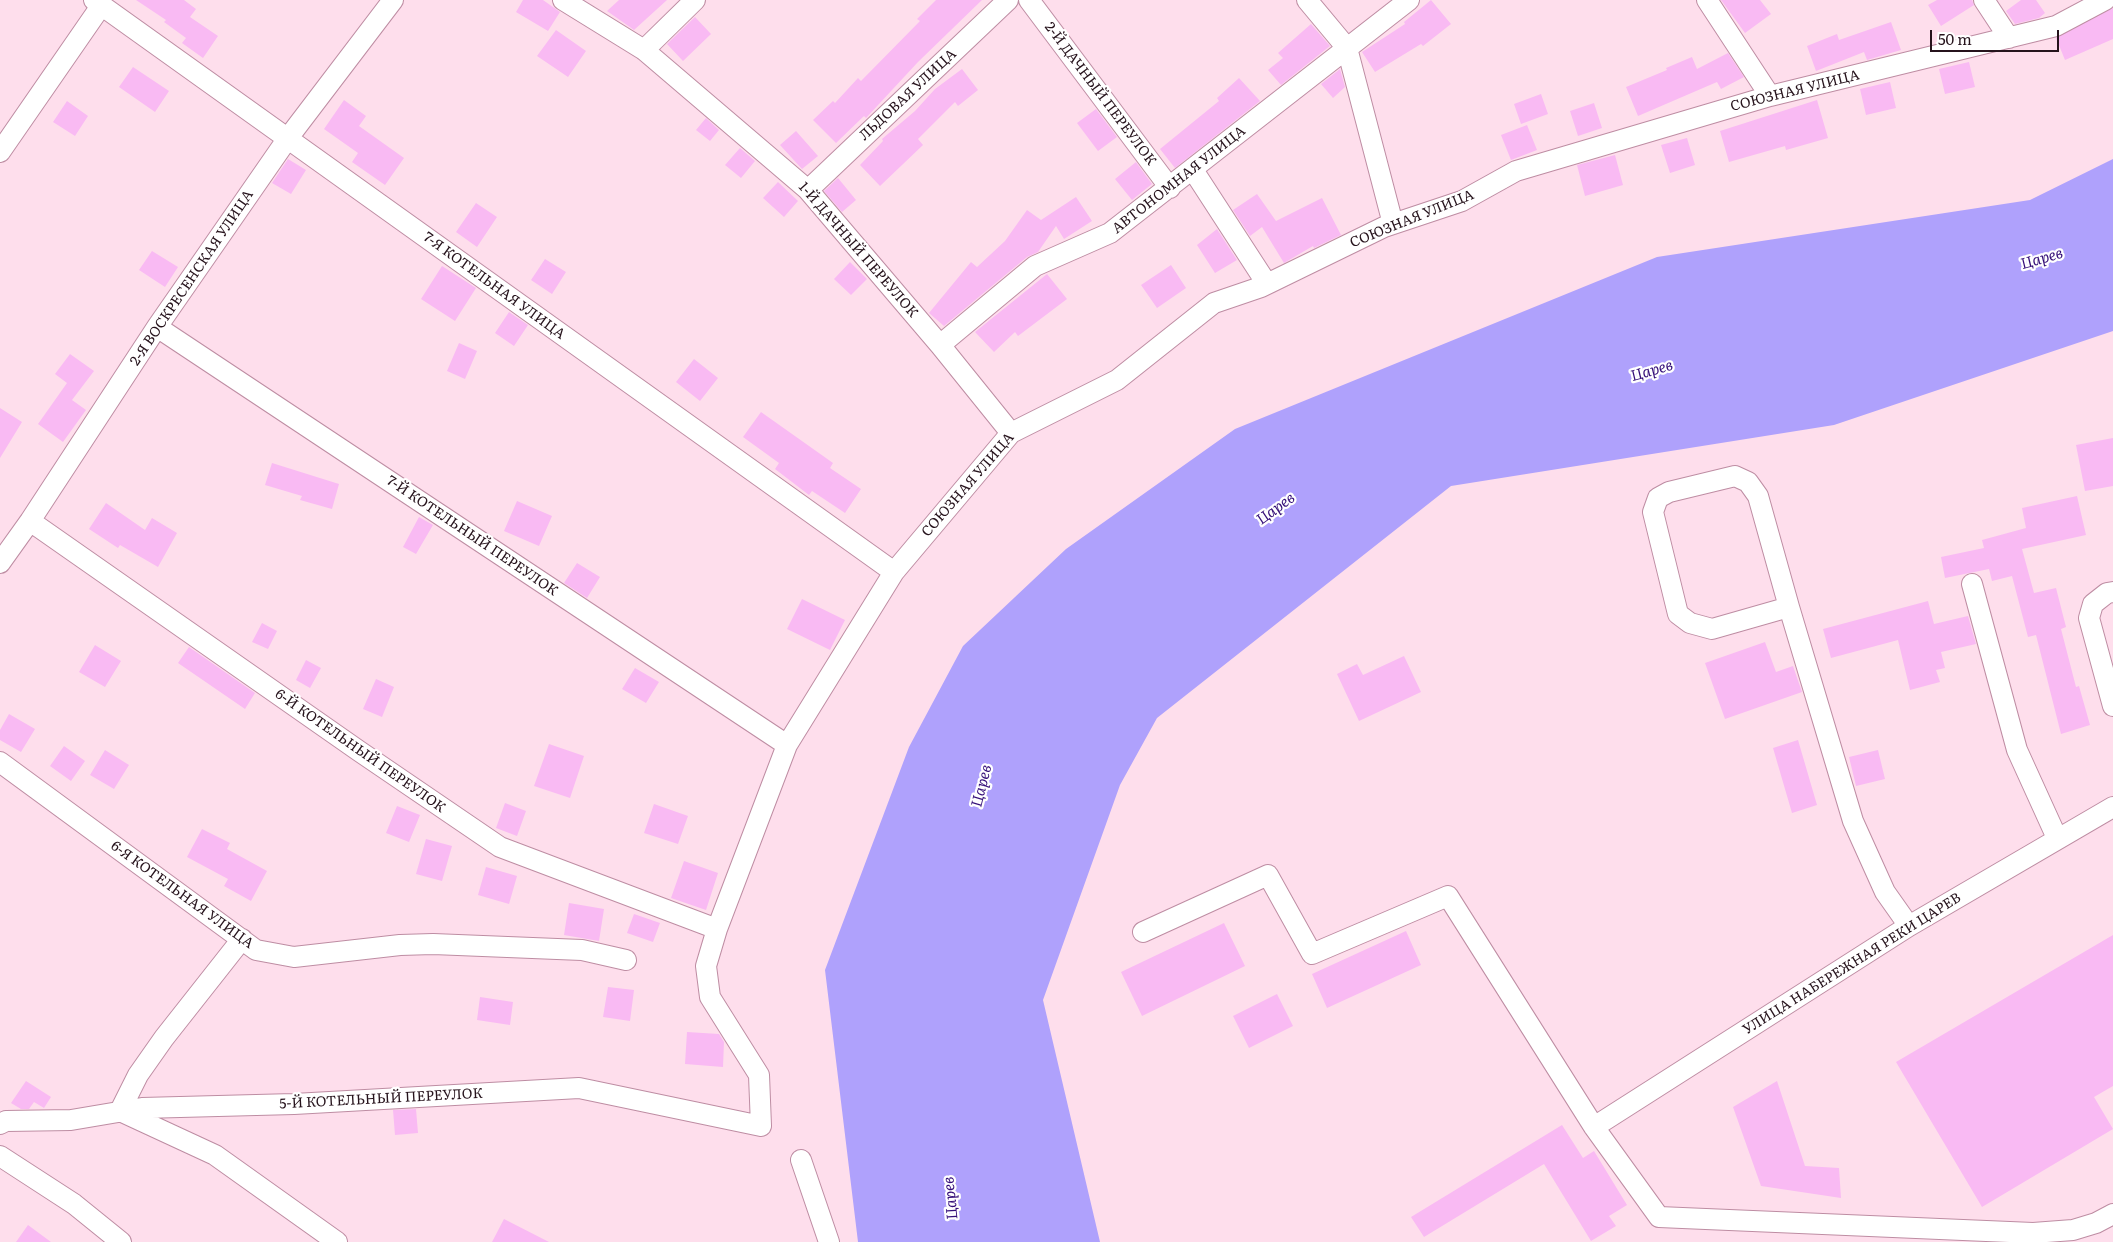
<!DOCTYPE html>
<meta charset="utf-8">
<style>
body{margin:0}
#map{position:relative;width:2113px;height:1242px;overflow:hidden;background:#fedeec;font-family:Literata,serif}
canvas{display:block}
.scale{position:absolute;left:1930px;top:30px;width:129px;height:22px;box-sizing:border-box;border:2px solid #26131c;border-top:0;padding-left:6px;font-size:15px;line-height:18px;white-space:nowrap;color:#26131c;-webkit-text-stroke:4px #fff;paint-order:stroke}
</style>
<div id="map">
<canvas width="2113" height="1242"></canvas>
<div class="scale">50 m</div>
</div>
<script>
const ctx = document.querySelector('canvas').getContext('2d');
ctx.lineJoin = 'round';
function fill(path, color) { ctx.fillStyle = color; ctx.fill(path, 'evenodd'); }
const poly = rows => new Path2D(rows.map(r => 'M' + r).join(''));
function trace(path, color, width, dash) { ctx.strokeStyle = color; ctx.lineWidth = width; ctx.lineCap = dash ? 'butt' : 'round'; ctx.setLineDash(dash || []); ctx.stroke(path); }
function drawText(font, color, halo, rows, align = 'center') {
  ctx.font = font + ' Literata,serif'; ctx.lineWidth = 4.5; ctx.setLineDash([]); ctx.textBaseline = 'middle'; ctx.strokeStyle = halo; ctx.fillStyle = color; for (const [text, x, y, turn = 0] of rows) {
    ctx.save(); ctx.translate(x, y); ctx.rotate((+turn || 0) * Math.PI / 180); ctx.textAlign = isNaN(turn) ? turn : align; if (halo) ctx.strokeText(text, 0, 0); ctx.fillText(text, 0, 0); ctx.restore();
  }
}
const water = poly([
 [2113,159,2113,331,1834,425,1451,486,1157,718,1120,785,1043,1000,1100,1242,858,1242,825,970,909,747,963,646,1066,549,1235,429,1657,257,2030,200]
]);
const building = poly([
 [136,0,184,0,196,9,190,17,218,36,203,58,182,43,186,38,164,22,166,20],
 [523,0,543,0,560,12,548,31,516,12],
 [619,0,667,0,634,30,607,11],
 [936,0,982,0,918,62,866,118,864,116,836,143,813,120,833,101,835,103,858,78,861,81,920,21,917,19],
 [1431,0,1451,24,1423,46,1421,44,1375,72,1362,52,1405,24,1404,22],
 [1721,0,1760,0,1771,14,1745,33],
 [1937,0,1972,0,1974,5,1941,26,1928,5],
 [2021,0,2036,0,2045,13,2039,18,2015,24,2006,11],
 [2113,8,2113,39,2065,60,2056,38],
 [695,17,711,34,683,61,667,44],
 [1891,22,1901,50,1867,60,1864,52,1816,71,1807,46,1837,34,1839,40],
 [1311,24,1330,46,1281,85,1268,70,1283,58,1278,53],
 [556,30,586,51,568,77,537,56],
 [1728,53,1744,77,1721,89,1717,82,1638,116,1626,87,1667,70,1666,68,1692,57,1697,69],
 [1969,62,1975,87,1945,94,1939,69],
 [133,67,169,91,155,112,119,87],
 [962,69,978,90,958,106,955,102,918,139,923,145,880,186,860,165,883,141,882,139,915,111,935,89],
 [1340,69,1345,87,1333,98,1321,84],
 [1239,78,1260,101,1175,168,1160,149,1219,101,1217,98],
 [1890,82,1896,108,1866,115,1860,89],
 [1541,94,1548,114,1521,124,1514,104],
 [344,100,366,116,359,126,404,158,385,185,352,162,358,153,324,129],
 [1817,100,1828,138,1786,150,1785,146,1729,162,1720,131],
 [67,101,88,116,75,136,53,122],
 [1594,103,1602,128,1578,136,1570,111],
 [1096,109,1117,137,1098,151,1077,123],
 [706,118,719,130,710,141,696,130],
 [1527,125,1537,150,1511,160,1501,135],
 [796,131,818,156,802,169,780,145],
 [1687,138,1695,165,1670,173,1661,145],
 [740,148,755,161,741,178,725,165],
 [1615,155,1623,185,1585,196,1577,165],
 [288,159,306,170,291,194,272,183],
 [1136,162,1152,184,1132,200,1115,179],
 [838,178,856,200,842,212,824,191],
 [778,182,798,201,784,217,763,198],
 [1257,194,1276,221,1322,198,1341,235,1314,248,1313,246,1284,263,1262,227,1250,236,1233,210],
 [1076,197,1092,221,1064,239,1056,226,1038,252,1027,257,944,326,929,313,971,262,977,267,1005,241,1027,210,1041,220],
 [476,203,497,217,477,247,456,232],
 [1217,229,1237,260,1215,273,1197,245],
 [152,251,178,267,165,287,139,270],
 [545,259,566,272,552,294,531,280],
 [850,262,867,279,851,295,834,279],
 [1171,265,1186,288,1157,308,1141,285],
 [442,266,476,288,455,321,421,299],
 [1047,274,1067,299,1018,336,1015,332,994,352,975,332],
 [509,312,528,325,514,346,495,333],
 [459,343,477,351,465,379,447,371],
 [70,354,94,371,72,400,86,410,63,442,38,424,67,383,55,374],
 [694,359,718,378,700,401,676,382],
 [0,408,22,422,0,458],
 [761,412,833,463,830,468,861,489,845,513,812,491,809,495,775,469,779,463,743,437],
 [2113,438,2113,486,2085,491,2076,445],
 [272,463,339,484,332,509,300,500,302,496,265,485],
 [2077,496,2086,535,2022,549,2034,593,2056,588,2066,627,2061,629,2076,687,2079,686,2090,725,2061,734,2036,635,2028,637,2012,576,1992,581,1989,569,1945,578,1941,557,1984,548,1982,540,2026,528,2022,508],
 [517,501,552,516,539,546,504,531],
 [106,503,145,530,152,518,177,533,158,567,120,545,118,548,89,529],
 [419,517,433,525,416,554,403,547],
 [577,563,600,577,587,598,564,583],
 [802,599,845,620,830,650,787,629],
 [1928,601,1934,624,1968,616,1976,644,1941,652,1945,668,1936,670,1940,682,1910,690,1898,640,1831,658,1823,629],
 [262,623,277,631,268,649,252,642],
 [1765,642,1776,672,1793,666,1802,692,1725,719,1705,663],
 [95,645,121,661,105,687,79,672],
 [189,647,255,693,245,709,178,663],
 [1404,656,1421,692,1359,721,1337,674,1357,664,1363,675],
 [306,660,321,668,310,688,296,680],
 [635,668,659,682,646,703,622,689],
 [376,679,394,687,382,717,363,709],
 [9,714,35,729,21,752,0,740,0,730],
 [1798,740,1817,805,1792,813,1773,748],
 [549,744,584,756,570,798,534,786],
 [64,746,85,761,71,781,50,766],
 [105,750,129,765,114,789,90,775],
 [1878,750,1885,779,1856,786,1849,757],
 [505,803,526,811,517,836,496,828],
 [654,804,688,816,678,844,644,833],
 [397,806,420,815,409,842,386,833],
 [202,829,230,843,227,849,267,871,251,901,224,886,228,879,187,857],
 [426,839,452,846,442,881,416,874],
 [684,861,718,873,706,910,671,898],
 [486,867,517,876,509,904,478,895],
 [569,903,604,909,599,941,564,935],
 [634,914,660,923,653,942,627,933],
 [1224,923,1245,966,1142,1016,1121,972],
 [1406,931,1421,965,1327,1008,1312,974],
 [2113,935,2113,1086,2094,1097,2113,1129,1982,1207,1896,1062],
 [608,987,634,990,630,1021,603,1017],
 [1277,994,1293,1026,1249,1048,1233,1016],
 [480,997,513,1002,510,1025,477,1020],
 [687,1032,719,1034,724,1042,723,1067,685,1064],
 [26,1081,51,1097,44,1108,34,1102,29,1109,21,1109,11,1103],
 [1777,1081,1805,1166,1839,1168,1841,1198,1761,1186,1733,1107],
 [416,1109,418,1133,395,1135,393,1110],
 [1562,1125,1583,1158,1594,1151,1627,1205,1609,1216,1616,1226,1591,1241,1544,1164,1424,1237,1411,1217],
 [504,1219,549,1242,492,1242],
 [28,1225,51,1242,16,1242]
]);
const minor = poly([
 [94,0,894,572],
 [563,0,644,50,808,190,940,345,1011,433],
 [1029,0,1170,188],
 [1307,0,1347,48,1393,224],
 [1707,0,1770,96],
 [1984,0,2009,38],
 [644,50,695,0],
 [0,152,101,6],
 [1193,170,1267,284],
 [808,190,1008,0],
 [157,327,787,745],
 [940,345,1035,266,1110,233,1409,0],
 [30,521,359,751,500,847,717,929],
 [0,563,30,521,157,327,288,138,393,0],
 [1972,584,2017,750,2057,838],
 [2113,592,2107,593,2093,604,2089,618,2113,706],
 [1789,607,1712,629,1690,623,1678,614,1653,512,1658,498,1669,492,1735,476,1748,482,1758,496,1789,607,1853,821,1885,892,1909,926],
 [0,762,256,950,294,957,400,945,433,944,582,950,626,960],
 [1143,932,1268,875,1312,954,1448,896,1594,1127,1659,1217,2033,1233,2073,1230,2096,1223,2113,1214],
 [242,939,164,1038,138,1075,120,1111,215,1155,337,1242],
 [0,1124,6,1121,71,1120,142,1108,294,1104,579,1088,761,1126,759,1075,710,997,706,966,717,929,787,745,894,572,1011,433,1117,380,1214,303,1261,287,1384,227,1462,201,1516,171,1770,96,2056,26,2105,0],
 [1594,1127,1909,926,2113,807],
 [0,1156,74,1204,121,1242],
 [801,1160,829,1242]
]);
const streetNames = [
 ["СОЮЗНАЯ УЛИЦА",1795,91,-14],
 ["2-Й ДАЧНЫЙ ПЕРЕУЛОК",1100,94,53],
 ["ЛЬДОВАЯ УЛИЦА",908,95,-43],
 ["АВТОНОМНАЯ УЛИЦА",1179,180,-38],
 ["СОЮЗНАЯ УЛИЦА",1412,219,-22],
 ["1-Й ДАЧНЫЙ ПЕРЕУЛОК",858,250,49],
 ["2-Я ВОСКРЕСЕНСКАЯ УЛИЦА",192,278,-56],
 ["7-Я КОТЕЛЬНАЯ УЛИЦА",494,286,36],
 ["СОЮЗНАЯ УЛИЦА",968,485,-49],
 ["7-Й КОТЕЛЬНЫЙ ПЕРЕУЛОК",472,536,34],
 ["6-Й КОТЕЛЬНЫЙ ПЕРЕУЛОК",360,751,35],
 ["6-Я КОТЕЛЬНАЯ УЛИЦА",182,895,36],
 ["УЛИЦА НАБЕРЕЖНАЯ РЕКИ ЦАРЕВ",1852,964,-32],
 ["5-Й КОТЕЛЬНЫЙ ПЕРЕУЛОК",381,1099,-3]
];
const waterNames = [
 ["Царев",2042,259,-16],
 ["Царев",1652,371,-16],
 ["Царев",1276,509,-36],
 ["Царев",982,786,-76],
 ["Царев",951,1198,-96]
];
fill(water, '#afa1fc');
fill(building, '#f9baf3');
trace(minor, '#be8da3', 22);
trace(minor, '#fff', 20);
drawText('14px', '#26131c', '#fff', streetNames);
drawText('italic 15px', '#340e78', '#fff', waterNames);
</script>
